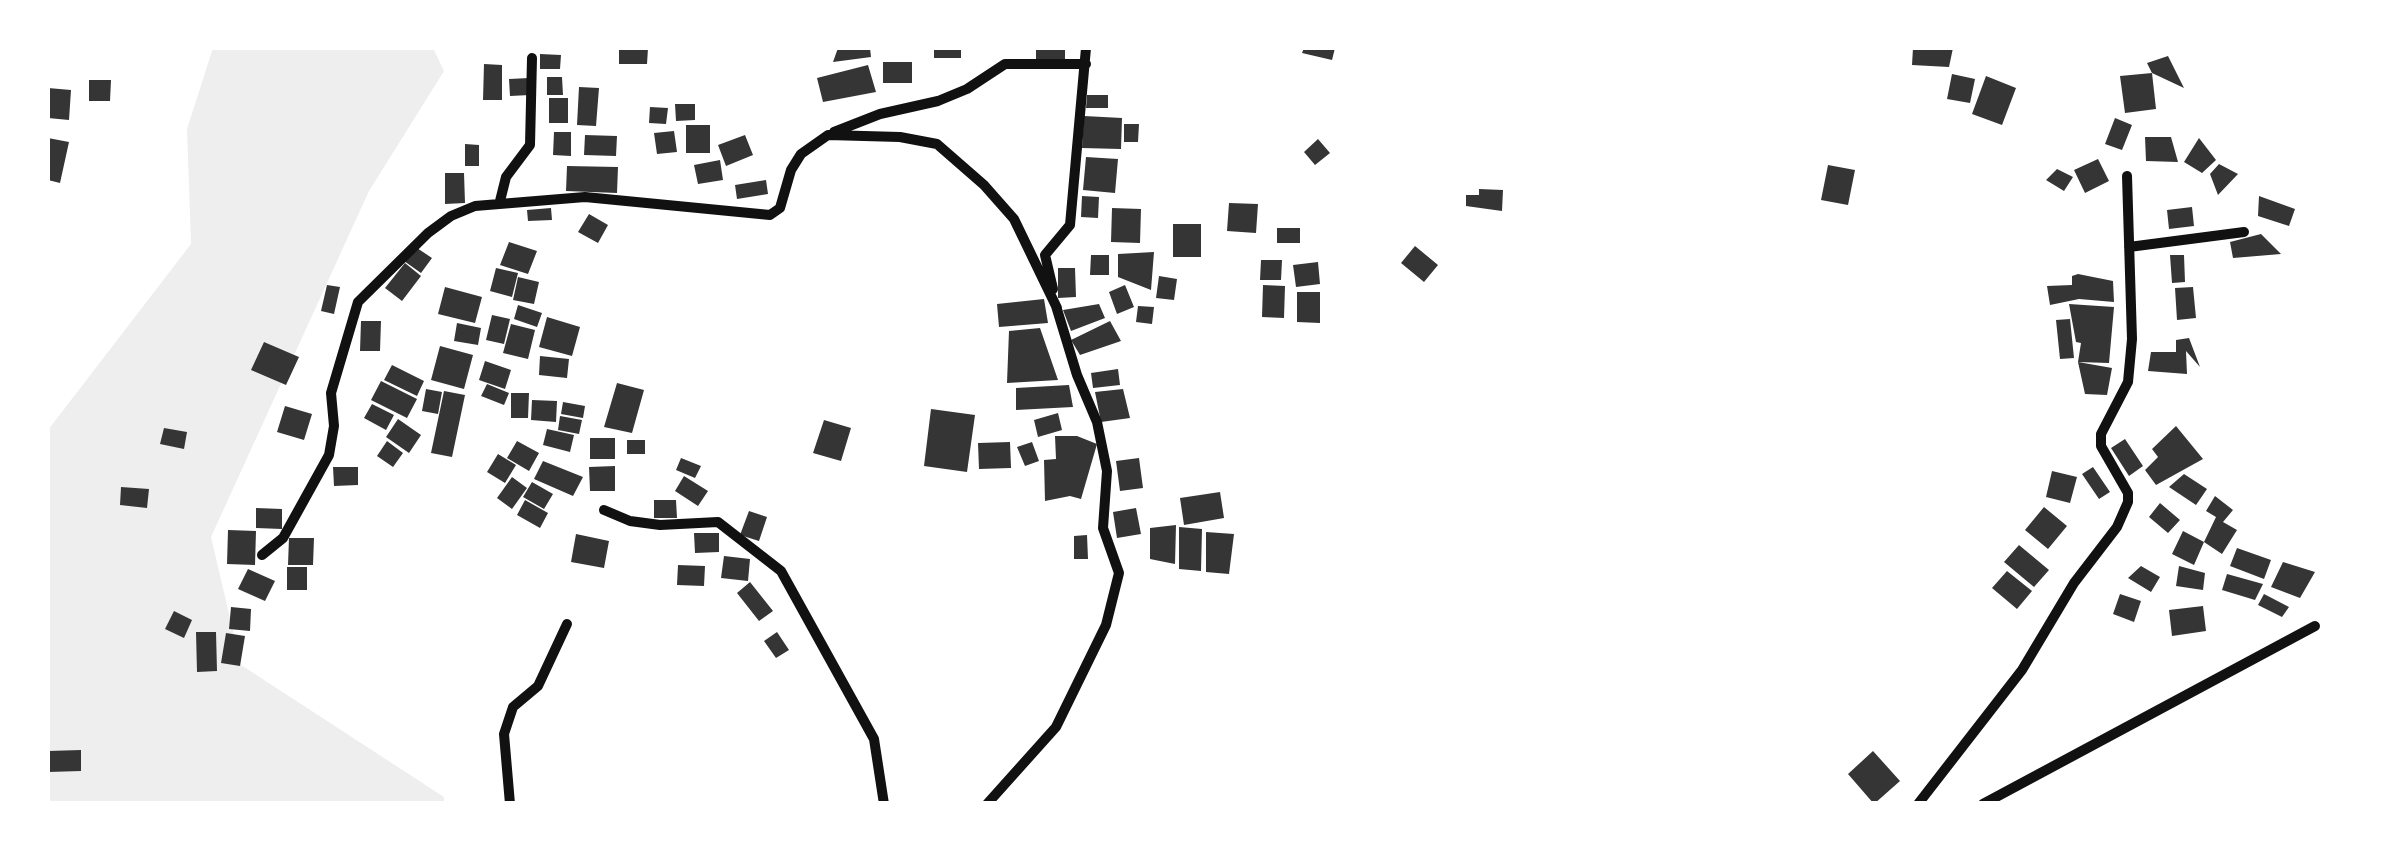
<!DOCTYPE html>
<style>
body{margin:0}
#map{position:relative;width:2406px;height:851px;overflow:hidden;background:#fff;font-family:"Open Sans",sans-serif}
canvas{display:block}
.frame{position:absolute;inset:0;border:50px solid #fff;pointer-events:none}
</style>
<div id="map">
<canvas width="2406" height="851"></canvas>
<div class="frame"></div>
</div>
<script>
const ctx = document.querySelector('canvas').getContext('2d');
ctx.lineJoin = 'round';
function fill(path, color) { ctx.fillStyle = color; ctx.fill(path, 'evenodd'); }
const poly = rows => new Path2D(rows.map(r => 'M' + r).join(''));
function trace(path, color, width, dash) { ctx.strokeStyle = color; ctx.lineWidth = width; ctx.lineCap = dash ? 'butt' : 'round'; ctx.setLineDash(dash || []); ctx.stroke(path); }
const green = poly([
 [213,48,433,48,444,71,369,191,211,537,241,665,444,797,444,803,48,803,48,430,191,244,187,129]
]);
const building = poly([
 [619,48,648,48,647,64,619,64],
 [838,48,870,48,871,57,833,62],
 [934,48,961,48,961,58,934,58],
 [1036,48,1065,48,1065,59,1036,62],
 [1304,48,1335,48,1332,60,1302,53],
 [1913,48,1953,48,1949,67,1912,65],
 [540,54,561,55,560,69,540,69],
 [2168,56,2184,88,2152,73,2147,63],
 [883,62,912,62,912,83,883,83],
 [484,64,502,65,502,100,483,100],
 [868,65,876,92,823,102,817,78],
 [2152,73,2156,109,2125,113,2120,76],
 [1952,74,1975,79,1970,103,1947,99],
 [1986,76,2016,88,2002,125,1972,114],
 [547,77,562,77,563,95,547,95],
 [529,78,530,95,510,96,509,79],
 [89,80,111,80,110,101,89,101],
 [579,87,599,88,596,126,577,125],
 [48,88,71,90,69,120,48,118],
 [1087,95,1108,95,1108,108,1086,108],
 [549,98,568,98,568,123,549,123],
 [675,104,695,104,695,120,676,121],
 [650,107,668,108,666,124,649,123],
 [1084,116,1122,118,1121,149,1082,148],
 [2115,118,2132,125,2122,150,2105,144],
 [1124,124,1139,124,1138,142,1124,142],
 [686,125,710,125,710,153,686,153],
 [674,131,677,152,657,154,654,133],
 [554,132,571,132,571,156,553,155],
 [585,135,617,136,616,156,584,155],
 [745,135,753,155,726,166,718,145],
 [2145,137,2171,137,2178,162,2146,161],
 [48,138,69,142,60,183,48,180],
 [2199,138,2216,160,2202,173,2184,162],
 [1318,139,1330,153,1315,165,1304,152],
 [465,144,479,145,479,166,465,166],
 [1086,157,1118,159,1115,193,1083,190],
 [2098,159,2109,181,2085,193,2074,170],
 [720,160,723,180,698,184,694,165],
 [2219,164,2238,174,2218,195,2210,174],
 [1828,165,1855,170,1848,205,1821,200],
 [567,166,618,167,617,193,566,191],
 [2057,169,2073,177,2064,191,2046,180],
 [445,173,464,173,465,203,445,204],
 [766,180,768,194,737,199,735,185],
 [1479,189,1503,190,1502,211,1466,206,1466,195,1479,195],
 [1082,196,1099,197,1098,218,1081,217],
 [2259,196,2295,209,2289,226,2258,216],
 [1229,203,1258,204,1256,233,1227,231],
 [2192,207,2194,226,2169,229,2167,210],
 [551,208,552,220,528,221,527,210],
 [1112,208,1141,209,1140,243,1111,242],
 [589,214,608,225,598,243,578,232],
 [1173,224,1201,224,1201,257,1173,257],
 [1277,228,1300,228,1300,243,1277,243],
 [2261,234,2281,254,2233,258,2230,242],
 [509,242,537,251,528,274,500,265],
 [414,246,432,258,421,273,404,261],
 [1415,246,1438,265,1424,282,1401,263],
 [1154,252,1151,290,1118,277,1118,254],
 [1091,255,1109,255,1109,275,1090,275],
 [2170,255,2184,255,2185,282,2172,283],
 [1261,260,1282,260,1281,280,1260,280],
 [1318,262,1320,284,1296,287,1293,265],
 [405,263,421,276,402,301,385,288],
 [496,268,518,273,512,297,490,291],
 [1058,268,1075,268,1076,297,1058,298],
 [2078,274,2113,281,2114,302,2079,299,2050,305,2047,286,2072,285,2072,276],
 [1159,276,1177,279,1174,300,1156,298],
 [518,277,539,282,534,304,513,300],
 [327,285,340,287,334,314,321,311],
 [1125,285,1134,307,1117,314,1109,292],
 [1263,285,1285,286,1284,318,1262,317],
 [445,287,482,297,475,323,438,314],
 [2193,287,2196,318,2177,320,2175,288],
 [1297,292,1320,292,1320,323,1297,322],
 [1044,299,1048,323,999,327,997,304],
 [1099,304,1105,318,1071,331,1063,310],
 [2069,304,2114,307,2109,363,2078,362,2112,368,2107,395,2085,394,2078,362,2081,343,2076,342],
 [518,305,542,313,537,327,514,319],
 [1138,306,1154,307,1152,324,1136,322],
 [492,315,510,319,504,344,486,340],
 [547,317,580,327,572,356,539,347],
 [2070,319,2074,358,2060,359,2056,320],
 [361,321,381,321,380,351,360,351],
 [1110,321,1121,341,1080,355,1071,340],
 [457,323,481,328,478,345,454,341],
 [511,324,535,330,528,359,503,353],
 [1040,328,1058,380,1007,383,1009,331],
 [2189,338,2200,367,2186,351,2187,374,2148,371,2151,352,2176,352,2176,340],
 [264,342,299,357,286,385,251,370],
 [440,346,473,355,464,389,431,380],
 [540,356,569,359,567,378,539,375],
 [485,361,511,370,505,389,479,380],
 [392,365,424,381,417,396,384,380],
 [1118,369,1120,385,1093,388,1091,373],
 [381,381,417,399,407,418,371,400],
 [617,383,644,390,632,433,604,427],
 [487,384,509,393,504,405,481,396],
 [1069,385,1073,407,1016,410,1016,388],
 [426,389,442,392,438,414,422,411],
 [1123,389,1130,418,1101,422,1095,392],
 [444,391,465,395,452,457,431,453],
 [511,393,529,393,528,418,511,418],
 [532,400,557,401,556,422,531,420],
 [563,402,585,406,583,418,561,414],
 [372,404,394,415,386,430,364,418],
 [285,406,312,414,304,440,277,432],
 [931,409,975,415,967,472,924,466],
 [1058,413,1062,430,1038,437,1034,420],
 [560,416,582,420,579,434,558,430],
 [398,419,421,435,409,453,386,437],
 [824,420,851,428,841,461,813,453],
 [2176,426,2203,459,2156,485,2145,470,2158,457,2152,449],
 [164,428,187,432,184,449,160,444],
 [547,429,574,435,570,452,543,445],
 [1055,436,1077,436,1097,444,1081,499,1070,496,1045,501,1044,460,1056,459],
 [590,438,615,438,615,459,590,459],
 [2125,439,2143,466,2129,476,2111,448],
 [627,440,645,440,645,454,627,454],
 [387,441,403,453,393,467,377,456],
 [517,441,539,453,529,471,507,458],
 [1010,442,1011,468,979,469,978,443],
 [1032,442,1039,461,1025,466,1017,447],
 [498,454,516,465,505,483,487,472],
 [681,458,701,466,695,478,676,470],
 [1139,458,1143,488,1120,491,1116,461],
 [543,461,583,477,573,496,534,479],
 [615,466,615,491,590,491,589,467],
 [333,467,358,467,358,485,334,486],
 [2093,467,2110,492,2099,499,2082,474],
 [2052,471,2077,477,2070,503,2046,497],
 [2184,474,2207,489,2196,505,2169,487],
 [684,476,708,491,698,506,675,491],
 [512,477,527,488,512,509,497,498],
 [532,482,553,494,544,509,523,497],
 [121,487,149,489,147,508,120,505],
 [1220,492,1224,518,1184,525,1180,498],
 [2215,496,2233,510,2223,522,2237,530,2222,554,2204,542,2216,517,2206,511],
 [525,500,548,513,540,528,517,515],
 [654,500,676,500,677,518,654,518],
 [2160,503,2180,520,2168,533,2149,517],
 [2044,507,2067,526,2048,549,2025,530],
 [256,508,282,509,282,529,256,528],
 [1136,508,1141,534,1117,538,1113,512],
 [749,511,767,517,759,541,740,535],
 [1176,525,1175,564,1150,559,1150,528],
 [1179,527,1202,529,1201,571,1179,569],
 [228,530,256,531,255,565,227,564],
 [2183,531,2204,542,2194,565,2172,554],
 [1206,532,1234,534,1229,574,1206,572],
 [694,533,719,533,719,552,695,553],
 [576,534,609,541,604,568,571,562],
 [1087,535,1088,559,1074,559,1074,536],
 [289,538,314,538,313,565,288,565],
 [2019,545,2049,570,2034,587,2004,562],
 [2237,548,2271,560,2264,579,2230,566],
 [724,556,750,559,748,581,721,578],
 [2283,562,2315,572,2300,598,2271,587],
 [678,565,705,566,704,586,677,585],
 [2141,566,2160,577,2151,592,2128,578],
 [2179,566,2205,573,2203,590,2176,586],
 [287,567,307,567,307,590,287,590],
 [248,569,275,581,265,601,238,589],
 [2007,571,2032,591,2017,609,1992,588],
 [2227,574,2263,584,2255,600,2222,590],
 [750,582,773,611,759,621,737,593],
 [2120,594,2141,601,2134,622,2113,614],
 [2264,594,2289,607,2282,617,2258,605],
 [2203,606,2206,631,2172,636,2169,610],
 [231,607,251,609,250,631,229,629],
 [174,611,192,620,184,638,165,629],
 [196,632,216,632,217,671,197,672],
 [777,632,789,650,776,658,764,641],
 [226,633,245,636,240,666,221,663],
 [81,750,81,771,48,772,48,751],
 [1873,751,1900,781,1874,804,1848,774]
]);
const minor = poly([
 [834,132,880,114,938,101,967,89,1005,64,1086,64],
 [500,201,506,177,530,145,532,58],
 [2129,247,2244,232],
 [1053,289,1045,255,1070,225,1086,48],
 [604,510,630,521,660,525,718,522,781,571,874,739,884,804],
 [262,555,283,538,329,455,334,426,331,393,358,302,428,233,451,216,475,206,585,197,770,215,780,208,791,170,801,154,828,135,900,137,937,144,984,185,1014,219,1057,308],
 [510,804,504,734,513,707,538,686,567,624],
 [987,804,1056,727,1106,625,1119,573,1103,528,1107,471,1097,422,1077,375,1056,306],
 [1918,804,2022,670,2074,583,2117,527,2128,502,2128,493,2101,446,2101,434,2128,382,2132,339,2127,176],
 [1983,804,2315,626]
]);
fill(green, '#eee');
fill(building, '#353535');
trace(minor, '#111', 10);
</script>
